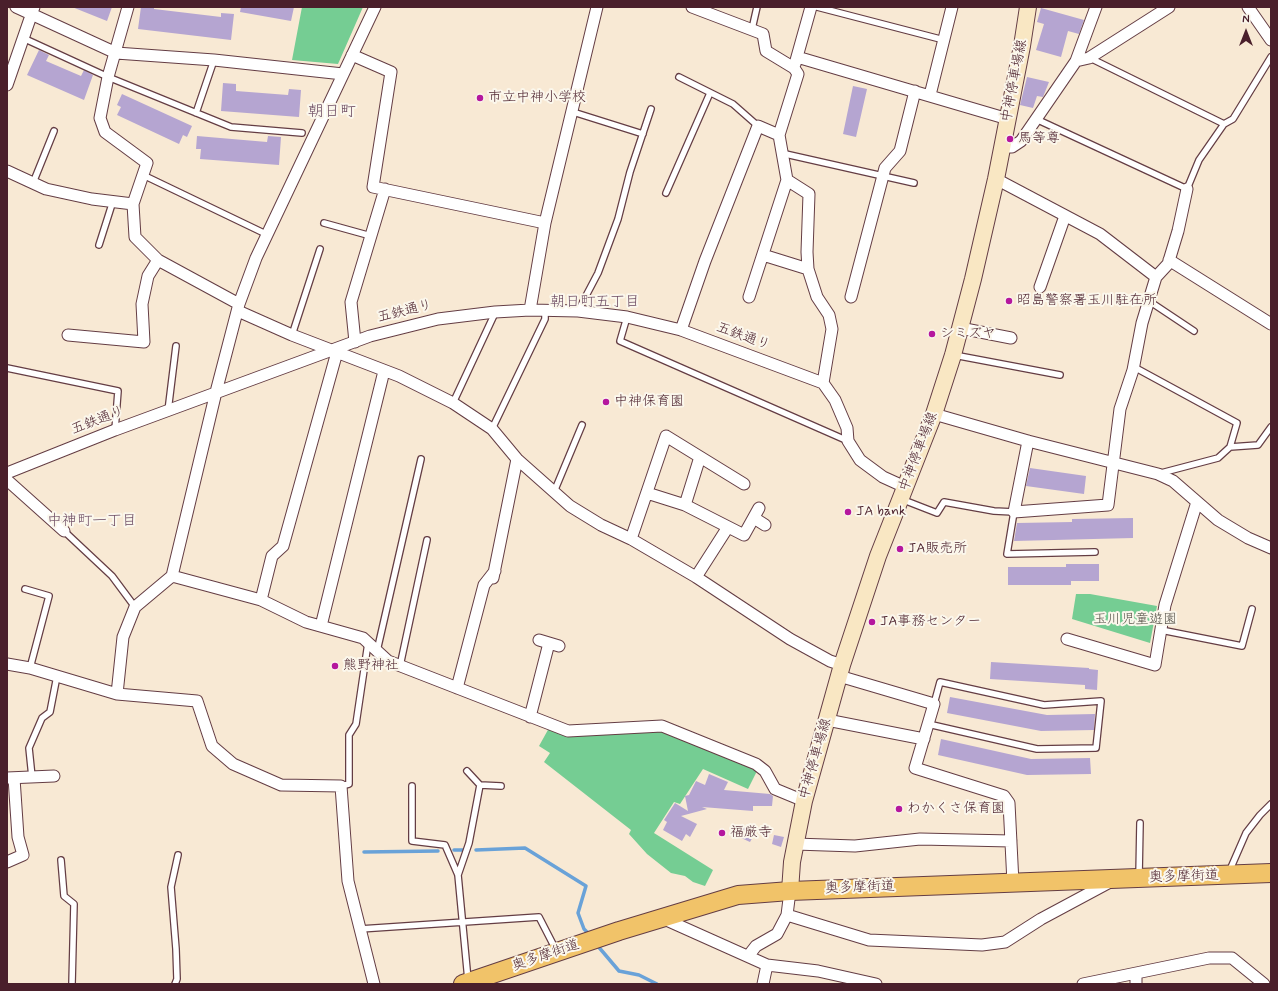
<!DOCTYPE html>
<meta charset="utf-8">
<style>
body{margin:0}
#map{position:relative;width:1278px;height:991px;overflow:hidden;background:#f8e9d4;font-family:Mynerve,sans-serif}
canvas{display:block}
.frame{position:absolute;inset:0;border:8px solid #4a1f2b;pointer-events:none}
.north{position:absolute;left:1226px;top:12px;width:40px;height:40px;-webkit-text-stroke:3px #fbf7ec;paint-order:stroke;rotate:0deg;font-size:11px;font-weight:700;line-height:16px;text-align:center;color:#4a1f2b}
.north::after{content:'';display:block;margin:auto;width:14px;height:18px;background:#4a1f2b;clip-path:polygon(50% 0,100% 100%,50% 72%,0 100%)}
</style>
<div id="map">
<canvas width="1278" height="991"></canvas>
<div class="frame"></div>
<div class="north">N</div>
</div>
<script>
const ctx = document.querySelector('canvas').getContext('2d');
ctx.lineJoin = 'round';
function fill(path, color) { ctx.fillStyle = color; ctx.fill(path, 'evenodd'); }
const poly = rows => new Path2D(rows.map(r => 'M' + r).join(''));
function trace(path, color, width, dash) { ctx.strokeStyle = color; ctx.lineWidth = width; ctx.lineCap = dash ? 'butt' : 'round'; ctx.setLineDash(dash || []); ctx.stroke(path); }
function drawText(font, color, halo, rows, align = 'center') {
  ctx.font = font + ' Mynerve,"Klee One",sans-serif'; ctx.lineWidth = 4; ctx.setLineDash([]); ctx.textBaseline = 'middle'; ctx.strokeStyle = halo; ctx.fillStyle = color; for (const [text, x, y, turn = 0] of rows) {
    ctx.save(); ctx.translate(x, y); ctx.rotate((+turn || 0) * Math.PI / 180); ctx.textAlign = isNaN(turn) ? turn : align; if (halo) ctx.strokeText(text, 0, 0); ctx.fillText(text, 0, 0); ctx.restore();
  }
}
const green = poly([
 [302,7,363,7,338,64,292,60],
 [1076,594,1090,594,1157,606,1150,643,1072,619],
 [549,728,663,730,748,765,757,771,748,789,703,769,680,804,674,802,654,833,713,870,705,886,693,882,685,876,671,873,647,854,629,834,631,830,544,762,550,753,539,746]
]);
const stream = poly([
 [454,850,463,850],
 [476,850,525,848,586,886,578,913,584,929,590,935],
 [364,852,438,851],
 [597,945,619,971,639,975,657,984]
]);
const building = poly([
 [72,7,112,7,107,21],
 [141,7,154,7,154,9,221,17,221,13,234,14,231,40,138,29],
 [241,7,294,7,291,21,240,12],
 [1041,8,1084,20,1079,34,1068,31,1061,57,1036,50,1044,24,1037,22],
 [39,50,49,55,46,61,81,76,84,70,93,75,84,100,27,75],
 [1027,77,1049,82,1043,97,1037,96,1033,108,1020,105],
 [223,83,236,84,236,91,288,95,289,89,301,90,299,117,221,111],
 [853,86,867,89,856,137,843,134],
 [122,94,192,126,187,137,183,135,179,144,117,115,121,107,117,105],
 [197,136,267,142,268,136,281,137,279,165,200,159,201,149,196,149],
 [1030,468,1086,476,1084,494,1026,486],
 [1133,518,1133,538,1014,541,1017,523,1072,522,1072,519],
 [1066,564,1099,564,1099,581,1071,581,1071,585,1008,585,1008,567,1066,567],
 [991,662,1089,668,1089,669,1098,670,1097,690,1085,689,1085,685,990,679],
 [950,697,1047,715,1095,714,1094,730,1041,731,947,713],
 [941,739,1031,759,1090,758,1091,774,1027,775,938,755],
 [709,774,728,782,724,790,770,794,773,796,772,806,753,806,753,811,702,807,707,809,681,816,697,824,690,837,686,834,682,841,663,830,667,822,664,820,675,803,688,811,685,796,689,795,696,781,705,785],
 [744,827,755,833,750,842,739,837],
 [774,835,784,837,781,847,772,844]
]);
const lane = poly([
 [817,7,944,40],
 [752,29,757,7],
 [23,38,108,77,231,127,302,133],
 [1090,58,1224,124],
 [679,77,733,104,758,126],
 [573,112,643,134],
 [196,113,214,60],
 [1036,119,1187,189,1199,160,1224,124,1233,119,1271,57],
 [781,153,914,183],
 [143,175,268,235],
 [33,183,54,131],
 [666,193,710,93],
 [324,223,371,236],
 [99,245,113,201],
 [1149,301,1194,331],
 [578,311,598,273,618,219,630,172,651,109],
 [627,317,620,341,848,441],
 [292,335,320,249],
 [954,355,1060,375],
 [1134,367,1237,423,1230,447],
 [7,368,118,391,115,430],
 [453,403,495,313],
 [168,411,176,346],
 [492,429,545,319,545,310],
 [1161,473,1218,458,1230,447,1258,445,1271,427],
 [554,492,582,425],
 [901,499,937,513,944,502,994,511,1014,512,1007,554,1095,552],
 [64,531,112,576,135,607],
 [25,589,49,596,30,668],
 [1161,630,1242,646,1252,609],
 [377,651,421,459],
 [400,666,427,540],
 [928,724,1037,749,1096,748,1101,701,1044,705,940,682,934,704],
 [467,771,480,785,501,786],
 [32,777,29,748,42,718,50,712,57,676],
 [341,786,349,784,349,735,356,724,368,643],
 [412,786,412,841,445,845,458,875,468,980],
 [61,860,64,896,74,904,72,984],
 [1229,872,1246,833,1260,815,1271,804],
 [458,875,469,843,480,785],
 [1139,876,1140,823],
 [360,929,539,917,556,950],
 [175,984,177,979,176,949,171,887,178,855]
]);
const street = poly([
 [16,7,116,53,214,60,343,74],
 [128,7,108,77,100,118,105,132,147,163,133,204,135,237,158,260,239,304],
 [692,7,763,34,766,51,794,68,798,74,779,135,787,180,809,194,807,252,808,269,817,297,829,315,832,329,823,383,835,400,847,428,848,441,860,460,883,477,905,487],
 [1248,7,1271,40],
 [352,55,391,72,373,187,545,223],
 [797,57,1008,119],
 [1076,61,1089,58,1169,7],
 [795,64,811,7],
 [7,85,34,7],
 [930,95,952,7],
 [1002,147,1012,147,1021,141,1076,61,1096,7],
 [7,171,46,189,92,199,133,204],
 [996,179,1100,234,1156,277],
 [763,255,808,269],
 [1169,260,1271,324],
 [1040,287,1065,216],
 [749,297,787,180],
 [851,297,885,168,900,151,915,91],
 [530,310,545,223,597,7],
 [238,311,292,335,399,376,453,403,492,429,517,459,570,506,601,525,631,539,696,577,790,639,830,661,842,665],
 [960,328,1011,338],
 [681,330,705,261,758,126,779,135],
 [68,335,144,342,142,304,148,276,158,260],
 [355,342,351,302,385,189],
 [934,414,1028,441,1158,474,1173,481,1218,520,1248,538,1271,548],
 [1028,441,1014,512,1108,505,1120,409,1133,370,1142,323,1156,277,1168,264,1178,231,1187,189],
 [7,473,115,430,370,336,438,319,495,312,530,310,578,311,627,317,681,330,823,383],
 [7,480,64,531],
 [647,493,685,505,744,535,759,508],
 [685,505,700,457],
 [754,518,765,525],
 [631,539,666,436,744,484],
 [172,576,261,600,306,622,363,638,388,661,568,731,662,726,756,764,765,771,775,789,804,801],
 [696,577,728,527],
 [493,578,517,459],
 [261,600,272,556,283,546,337,352],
 [321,626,384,371],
 [1067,639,1155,665,1165,605,1197,502],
 [539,640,559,646],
 [7,664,30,668,117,694,197,701,212,746,233,764,281,785,341,786,348,881,374,984],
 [839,676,934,704,915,768,1004,796,1009,803,1013,883],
 [457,688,484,585,495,571],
 [117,694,123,637,135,607,172,576,216,392,239,304,256,258,375,7],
 [530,717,549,643],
 [827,720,924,739],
 [7,778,54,776],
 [795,844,855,846,920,839,1011,841],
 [7,862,23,855,18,837,14,778],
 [787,915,869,940,982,945,1005,942,1041,919,1110,882],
 [662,918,767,965,818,971,876,984],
 [749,955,756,946,777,934,787,915,790,891],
 [763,984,767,965],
 [1083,984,1209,958,1232,958,1264,984],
 [1136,984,1136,974]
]);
const secondary = poly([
 [790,891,792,862,804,801,842,665,878,556,934,414,953,355,973,279,996,179,1022,46,1028,7]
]);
const primary = poly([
 [463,984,619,931,738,895,790,891,1271,873]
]);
const markers = [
 [480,98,4,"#b5179e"],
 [1010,139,4,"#b5179e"],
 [1009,301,4,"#b5179e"],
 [932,334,4,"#b5179e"],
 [606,402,4,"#b5179e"],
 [848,512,4,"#b5179e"],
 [900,549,4,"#b5179e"],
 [872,622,4,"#b5179e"],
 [335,666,4,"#b5179e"],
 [899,809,4,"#b5179e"],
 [722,833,4,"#b5179e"]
];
const streetNames = [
 ["中神停車場線",1015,81,-79],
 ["五鉄通り",405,312,-14],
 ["五鉄通り",743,337,20],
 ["五鉄通り",98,421,-21],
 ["中神停車場線",919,452,-69],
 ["中神停車場線",816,759,-74],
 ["奥多摩街道",1184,877,-2],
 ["奥多摩街道",860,888,-2],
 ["奥多摩街道",546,956,-19]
];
const poiNames = [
 ["市立中神小学校",488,98],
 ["馬等尊",1018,139],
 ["昭島警察署玉川駐在所",1017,301],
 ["シミズヤ",940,334],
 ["中神保育園",614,402],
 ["JA bank",856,512],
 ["JA販売所",908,549],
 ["JA事務センター",880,622],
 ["熊野神社",343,666],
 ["わかくさ保育園",907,809],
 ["福厳寺",730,833]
];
const parkNames = [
 ["玉川児童遊園",1135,620]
];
const neighbourhoodNames = [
 ["朝日町五丁目",595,303],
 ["中神町一丁目",92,522]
];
const quarterNames = [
 ["朝日町",332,113]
];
fill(green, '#75cd93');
trace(stream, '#69a2d8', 3.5);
fill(building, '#b5a5d1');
trace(lane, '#643d44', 8);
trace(street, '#643d44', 13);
trace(secondary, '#643d44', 18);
trace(primary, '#643d44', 20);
trace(lane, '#fff', 5.5);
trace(street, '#fff', 11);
trace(secondary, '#f9e7c3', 16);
trace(primary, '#f1c369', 18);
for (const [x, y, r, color] of markers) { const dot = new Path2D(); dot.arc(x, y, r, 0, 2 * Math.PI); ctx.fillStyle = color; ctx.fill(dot); trace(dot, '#fbf7ec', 1.5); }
drawText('14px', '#4a1f2b', '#fbf7ec', streetNames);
drawText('14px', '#4a1f2b', '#fbf7ec', poiNames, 'left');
drawText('14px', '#57534a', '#fbf7ec', parkNames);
drawText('15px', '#6f4e65', '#fbf7ec', neighbourhoodNames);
drawText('16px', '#6f4e65', '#fbf7ec', quarterNames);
</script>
